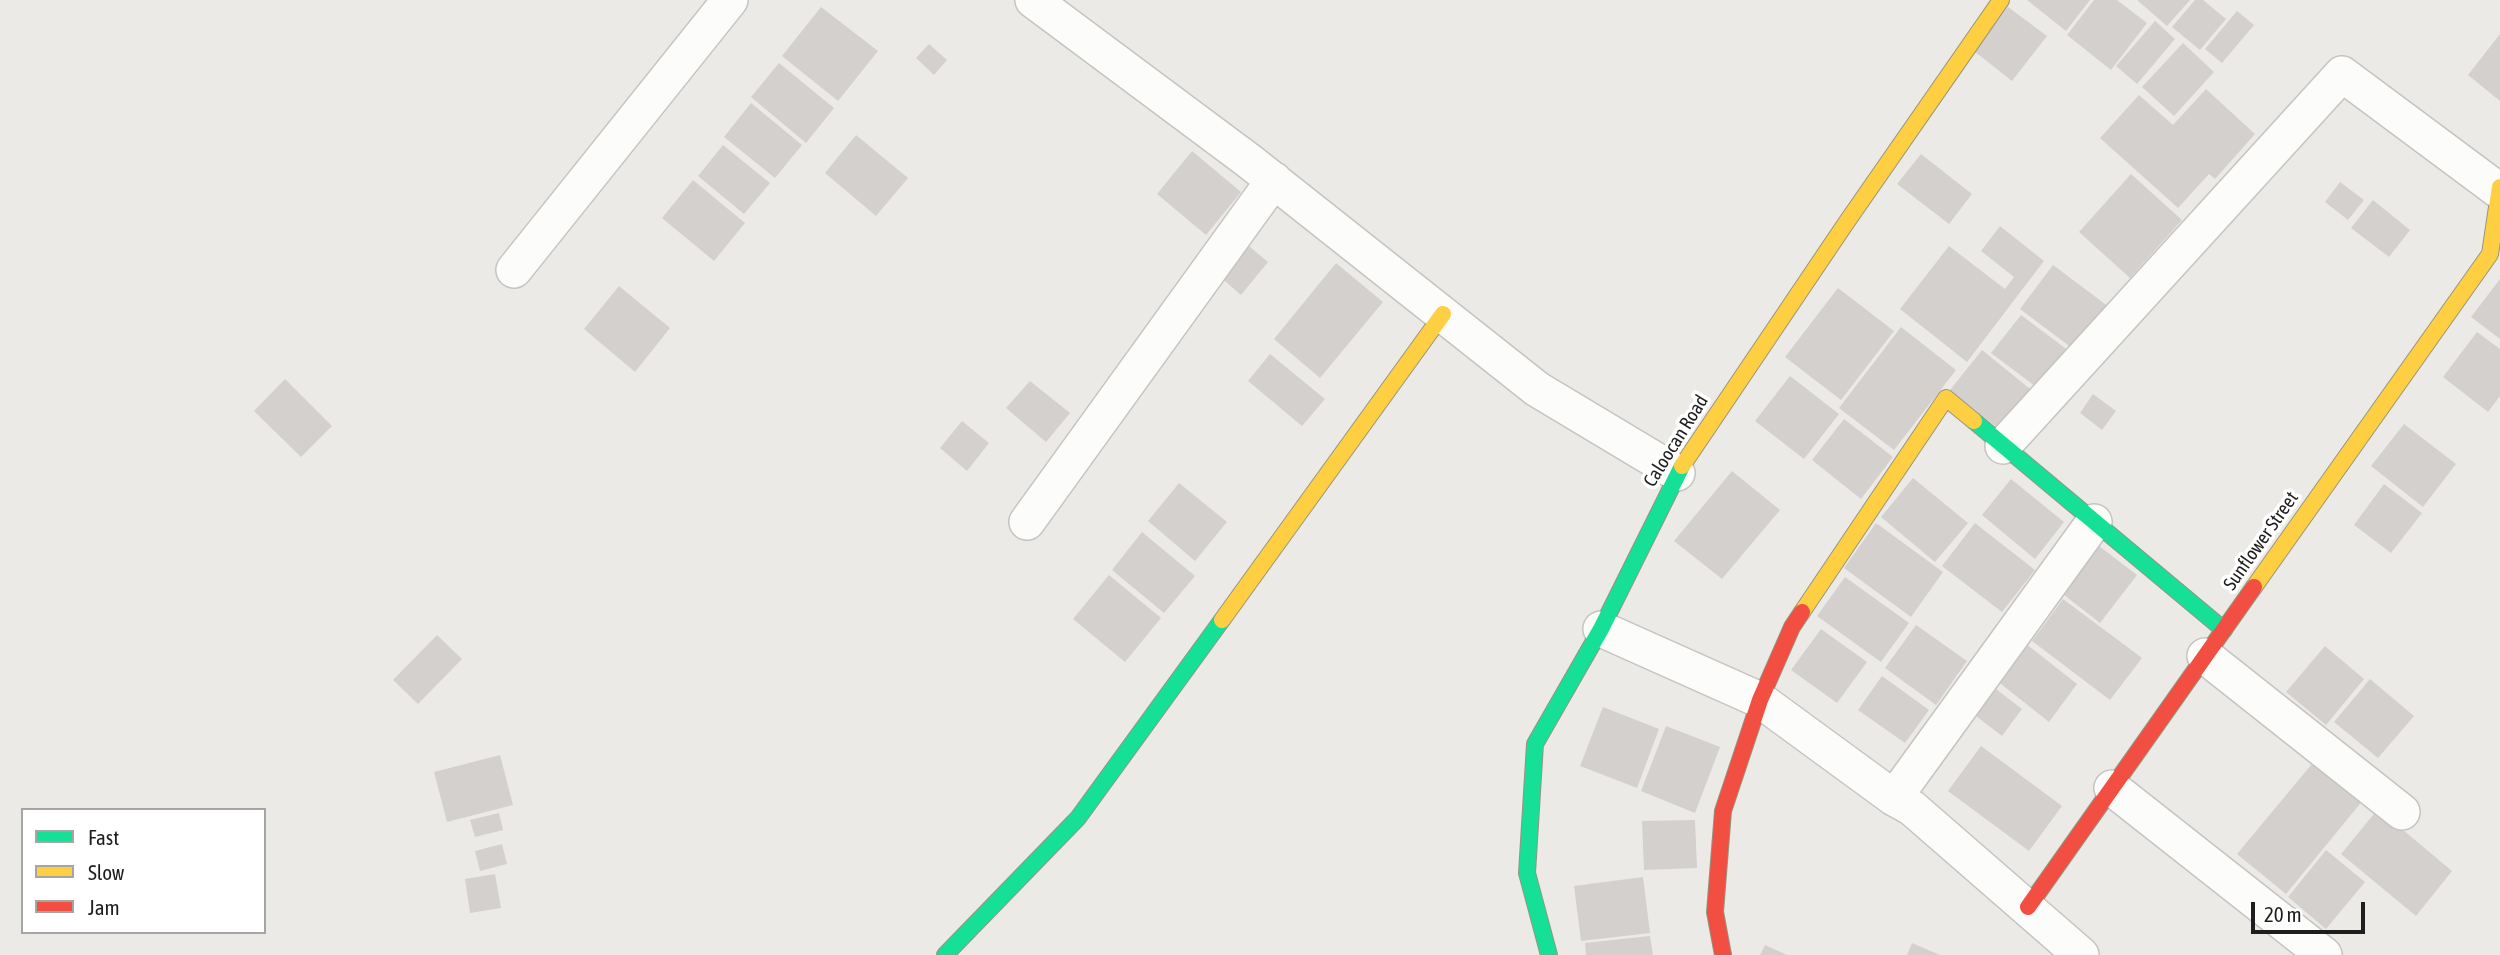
<!DOCTYPE html>
<style>
body{margin:0}
#map{position:relative;width:2500px;height:955px;overflow:hidden;background:#eceae7;font-family:"Asap Condensed",sans-serif}
canvas{display:block}
.legend{position:absolute;left:21px;top:808px;width:245px;height:126px;box-sizing:border-box;background:#fff;border:2px solid #a5a5a5;margin:0;padding:9px 12px;list-style:none;font-size:21px;color:#1e1e1e}
.legend li{display:flex;align-items:center;gap:14px;height:35px}
.legend b{width:35px;border:2px solid #a5a5a5}
.scale{position:absolute;left:2251px;top:902px;width:114px;height:32px;box-sizing:border-box;border:4px solid #1e1e1e;border-top:0;padding-left:9px;font-size:21px;line-height:24px;white-space:nowrap;color:#1e1e1e;-webkit-text-stroke:5px #fff;paint-order:stroke}
</style>
<div id="map">
<canvas width="2500" height="955"></canvas>
<ul class="legend">
<li><b style="height:9px;background:#16e098"></b>Fast</li>
<li><b style="height:9px;background:#ffcf43"></b>Slow</li>
<li><b style="height:9px;background:#f24e42"></b>Jam</li>
</ul>
<div class="scale">20 m</div>
</div>
<script>
const ctx = document.querySelector('canvas').getContext('2d');
ctx.lineJoin = 'round';
function fill(path, color) { ctx.fillStyle = color; ctx.fill(path, 'evenodd'); }
const poly = rows => new Path2D(rows.map(r => 'M' + r).join(''));
function trace(path, color, width, dash) { ctx.strokeStyle = color; ctx.lineWidth = width; ctx.lineCap = dash ? 'butt' : 'round'; ctx.setLineDash(dash || []); ctx.stroke(path); }
function drawText(font, color, halo, rows, align = 'center') {
  ctx.font = font + ' "Asap Condensed",sans-serif'; ctx.lineWidth = 7; ctx.setLineDash([]); ctx.textBaseline = 'middle'; ctx.strokeStyle = halo; ctx.fillStyle = color; for (const [text, x, y, turn = 0] of rows) {
    ctx.save(); ctx.translate(x, y); ctx.rotate((+turn || 0) * Math.PI / 180); ctx.textAlign = isNaN(turn) ? turn : align; if (halo) ctx.strokeText(text, 0, 0); ctx.fillText(text, 0, 0); ctx.restore();
  }
}
const building = poly([
 [2027,0,2090,0,2066,31],
 [2094,0,2117,0,2147,23,2111,70,2067,35],
 [2137,0,2190,0,2167,26],
 [2195,0,2203,0,2226,19,2200,50,2172,27],
 [821,7,878,51,838,101,782,56],
 [2008,7,2047,36,2012,81,1974,51],
 [2237,11,2254,25,2222,63,2205,49],
 [2155,21,2175,39,2137,84,2116,66],
 [2500,34,2500,101,2468,75],
 [2183,43,2214,72,2174,116,2142,87],
 [929,44,947,60,934,75,916,58],
 [779,63,834,108,806,143,751,97],
 [2206,89,2255,134,2215,179,2209,174,2178,208,2100,138,2139,95,2173,125],
 [751,103,802,145,775,178,724,137],
 [856,135,908,178,876,216,825,173],
 [723,145,770,183,744,214,698,176],
 [1192,151,1241,192,1206,235,1157,194],
 [1921,154,1972,194,1949,224,1897,184],
 [2131,174,2182,220,2130,278,2079,232],
 [693,180,745,223,714,261,662,218],
 [2340,182,2364,200,2348,220,2325,202],
 [2373,200,2410,230,2389,257,2351,228],
 [2000,226,2044,261,1967,362,1900,309,1949,246,2005,289,2014,277,1981,251],
 [1244,242,1268,262,1241,295,1218,275],
 [1336,263,1383,302,1320,378,1274,339],
 [2053,265,2109,307,2076,351,2020,309],
 [2500,279,2500,339,2471,317],
 [619,286,670,328,635,372,584,329],
 [1838,288,1894,331,1841,400,1785,357],
 [2021,315,2073,354,2043,392,1991,353],
 [1901,327,1956,370,1894,450,1839,408],
 [2477,332,2500,349,2500,396,2488,412,2443,377],
 [1982,350,2035,393,2004,433,1950,390],
 [1270,354,1325,399,1302,426,1248,381],
 [1790,376,1839,414,1804,459,1755,421],
 [285,379,332,426,301,457,254,411],
 [1030,381,1070,413,1046,442,1006,408],
 [2093,394,2116,411,2102,430,2080,413],
 [1844,419,1893,457,1861,499,1812,460],
 [962,421,989,443,967,471,940,448],
 [2404,424,2456,464,2423,507,2371,466],
 [1732,471,1780,510,1722,579,1674,541],
 [1913,478,1968,523,1935,562,1881,517],
 [2011,479,2064,522,2035,559,1982,515],
 [1179,483,1227,522,1195,561,1148,521],
 [2384,484,2422,513,2391,553,2354,525],
 [1876,523,1943,572,1911,617,1844,568],
 [1975,523,2035,570,2002,612,1942,566],
 [1142,532,1195,576,1164,613,1112,570],
 [2095,543,2137,575,2100,623,2059,591],
 [1109,575,1161,618,1125,662,1073,619],
 [1845,577,1909,623,1881,662,1817,616],
 [2063,599,2142,658,2110,700,2032,641],
 [1916,625,1967,661,1936,705,1885,668],
 [1821,629,1867,662,1837,703,1791,670],
 [437,635,462,659,418,704,393,680],
 [2020,639,2077,684,2049,722,1991,676],
 [2325,646,2364,679,2326,725,2286,692],
 [1882,676,1929,710,1905,743,1858,710],
 [2370,679,2414,716,2378,758,2334,722],
 [1996,689,2022,709,2002,736,1976,716],
 [1603,707,1659,729,1637,788,1580,766],
 [1666,726,1720,747,1695,813,1641,791],
 [1981,746,2062,806,2029,851,1948,791],
 [500,755,513,805,447,822,434,772],
 [2316,759,2364,799,2286,894,2237,854],
 [2378,809,2452,871,2416,916,2341,854],
 [499,813,503,830,475,837,470,820],
 [1695,820,1697,868,1644,870,1642,821],
 [502,844,507,864,480,871,475,851],
 [2326,850,2365,882,2326,929,2288,897],
 [495,874,501,908,470,913,465,879],
 [1643,877,1650,933,1581,941,1574,886],
 [1650,936,1653,955,1586,955,1585,943],
 [1912,943,1940,955,1907,955],
 [1765,945,1787,955,1760,955]
]);
const street = poly([
 [1033,0,1249,161,1537,389,1677,473],
 [514,270,730,0],
 [2003,446,2342,74,2498,190],
 [1027,522,1274,180],
 [1601,629,1760,700,1894,798,1912,808,2081,955],
 [2205,656,2402,812],
 [2112,788,2324,955],
 [1894,798,2094,522]
]);
const fast = poly([
 [1974,421,2224,630],
 [945,955,1078,818,1222,620],
 [1549,955,1527,873,1535,744,1601,629,1682,466]
]);
const slow = poly([
 [1682,466,1846,223,2001,0],
 [2254,587,2490,254,2500,187],
 [1802,612,1946,398,1974,421],
 [1222,620,1443,314]
]);
const jam = poly([
 [2028,907,2254,587],
 [1723,955,1715,912,1723,811,1760,700,1792,627,1802,612]
]);
const streetNames = [
 ["Caloocan Road",1676,441,-58],
 ["Sunflower Street",2261,541,-55]
];
fill(building, '#d3d0cd');
trace(street, '#c5c4c3', 38);
trace(fast, '#95957e', 18);
trace(slow, '#95957e', 18);
trace(jam, '#95957e', 18);
trace(street, '#fcfcfb', 35);
trace(fast, '#16e098', 16);
trace(slow, '#ffcf43', 16);
trace(jam, '#f24e42', 16);
drawText('19px', '#1e1e1e', '#fff', streetNames);
</script>
